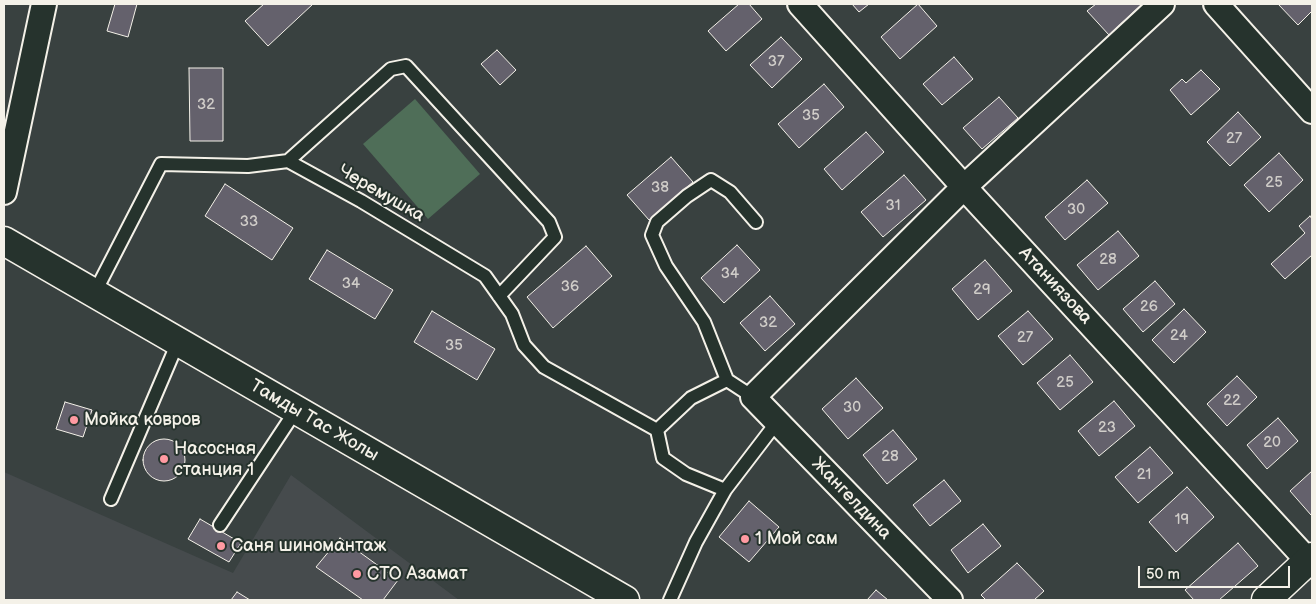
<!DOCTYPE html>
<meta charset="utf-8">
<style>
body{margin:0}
#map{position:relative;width:1316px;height:604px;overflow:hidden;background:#394140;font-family:"Balsamiq Sans",sans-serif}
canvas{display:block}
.frame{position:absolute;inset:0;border:5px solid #f4f1e8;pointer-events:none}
.scale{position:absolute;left:1138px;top:566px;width:152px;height:22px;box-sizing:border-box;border:2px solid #f4f1e8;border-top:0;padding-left:6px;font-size:15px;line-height:18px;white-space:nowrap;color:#f4f1e8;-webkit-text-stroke:4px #26332d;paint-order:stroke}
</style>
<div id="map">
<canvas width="1316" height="604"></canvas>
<div class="frame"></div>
<div class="scale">50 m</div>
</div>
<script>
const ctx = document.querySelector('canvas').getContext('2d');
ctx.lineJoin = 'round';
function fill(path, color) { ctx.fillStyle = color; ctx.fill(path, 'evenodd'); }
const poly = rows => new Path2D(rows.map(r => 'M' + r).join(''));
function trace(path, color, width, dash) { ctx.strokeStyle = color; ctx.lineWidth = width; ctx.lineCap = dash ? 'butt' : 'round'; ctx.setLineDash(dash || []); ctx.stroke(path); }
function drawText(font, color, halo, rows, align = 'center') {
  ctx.font = font + ' "Balsamiq Sans",sans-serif'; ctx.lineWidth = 4; ctx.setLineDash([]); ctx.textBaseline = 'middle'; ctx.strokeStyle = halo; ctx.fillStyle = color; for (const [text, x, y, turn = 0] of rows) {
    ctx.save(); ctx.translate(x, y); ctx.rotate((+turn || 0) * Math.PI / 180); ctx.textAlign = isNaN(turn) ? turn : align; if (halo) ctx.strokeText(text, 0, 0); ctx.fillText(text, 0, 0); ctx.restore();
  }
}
const built = poly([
 [4,472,233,573,291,475,459,600,4,600]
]);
const green = poly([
 [415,99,480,174,428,219,363,144]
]);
const building = poly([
 [115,4,137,4,128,37,107,31,115,4],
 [264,4,313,4,268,46,245,21,264,4],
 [739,4,749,4,762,19,726,51,708,31,739,4],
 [852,4,869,4,859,12,852,4],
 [918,4,937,26,900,59,881,37,918,4],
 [1096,4,1142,4,1109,35,1087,11,1096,4],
 [1278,4,1312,4,1312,11,1298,25,1278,4],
 [781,37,802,59,772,88,750,65,781,37],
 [497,50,516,70,500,85,481,64,497,50],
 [954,57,973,79,942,105,923,84,954,57],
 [189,68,223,68,223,141,190,141,189,68],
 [1201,70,1220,89,1191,115,1170,90,1182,79,1186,83,1201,70],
 [824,84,844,107,799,148,778,124,824,84],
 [999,97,1018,118,982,149,963,128,999,97],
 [1238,112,1261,137,1230,166,1207,142,1238,112],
 [866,132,884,152,842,190,824,169,866,132],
 [1279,153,1303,180,1269,212,1244,185,1279,153],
 [671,157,693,182,649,220,627,195,671,157],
 [904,175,926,200,883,237,861,212,904,175],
 [1087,180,1108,203,1065,240,1045,217,1087,180],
 [225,184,293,228,272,260,205,216,225,184],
 [1310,216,1312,219,1312,255,1285,279,1271,264,1305,233,1299,226,1310,216],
 [1118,231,1139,256,1098,290,1077,265,1118,231],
 [737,245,760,270,724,303,701,278,737,245],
 [586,246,612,276,553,328,527,297,586,246],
 [327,250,393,290,375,319,309,279,327,250],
 [985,260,1012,291,978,320,952,289,985,260],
 [1155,281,1175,304,1143,332,1123,309,1155,281],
 [770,296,795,324,765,351,740,323,770,296],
 [1184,309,1206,332,1174,363,1152,340,1184,309],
 [432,311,495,349,477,380,414,342,432,311],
 [1028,311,1053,339,1023,365,998,336,1028,311],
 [1070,355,1093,382,1060,410,1037,383,1070,355],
 [1237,376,1257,397,1227,426,1207,404,1237,376],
 [856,378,883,408,848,439,822,409,856,378],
 [1114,401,1135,426,1099,456,1078,431,1114,401],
 [65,402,92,410,83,437,56,429,65,402],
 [1278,418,1298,441,1267,469,1247,445,1278,418],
 [893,430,917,459,887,484,863,455,893,430],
 '143 460a21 21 0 1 1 42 0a21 21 0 1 1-42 0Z',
 [1150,447,1173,473,1138,503,1115,477,1150,447],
 [1312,471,1312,514,1311,515,1290,491,1312,471],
 [944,480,961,501,930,526,913,505,944,480],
 [1187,487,1214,517,1176,552,1149,522,1187,487],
 [749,501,779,527,749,562,719,537,749,501],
 [200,519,241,543,229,562,188,539,200,519],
 [983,524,1001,546,968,573,951,550,983,524],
 [340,538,398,580,383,600,363,600,316,567,340,538],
 [1238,543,1258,566,1219,600,1194,600,1185,590,1238,543],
 [1017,563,1044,591,1034,600,986,600,981,595,1017,563],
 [876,590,888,600,867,600,876,590],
 [237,592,250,600,231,600,237,592]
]);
const service = poly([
 [288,161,391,69,406,66,549,222,555,237,499,296],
 [94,294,161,164,248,166,288,161,361,201,485,276,512,314,524,345,544,367,657,430],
 [753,397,727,380,704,322,666,266,652,235,657,222,687,196,711,180,730,192,756,222],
 [725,490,686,474,663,458,657,430,691,398,727,380],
 [111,499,178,342],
 [220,525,296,410],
 [670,600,696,542,725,490,777,422]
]);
const minor = poly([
 [800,4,964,187,1312,565],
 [1216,4,1312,111],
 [4,192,44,4],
 [950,600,753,397,964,187,1162,4]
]);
const tertiary = poly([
 [1266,600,1312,557]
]);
const secondary = poly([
 [4,241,625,600]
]);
const markers = [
 [74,420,5,"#ff9aa2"],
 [164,459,5,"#ff9aa2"],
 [745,539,5,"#ff9aa2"],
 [221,546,5,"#ff9aa2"],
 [357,574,5,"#ff9aa2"]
];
const numberNames = [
 ["37",776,62],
 ["32",206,105],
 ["35",811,116],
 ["27",1234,139],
 ["25",1274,183],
 ["38",660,188],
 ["31",893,206],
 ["30",1076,210],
 ["33",249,222],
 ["28",1108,260],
 ["34",730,274],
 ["34",351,284],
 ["36",570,287],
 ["29",982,290],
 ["26",1149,307],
 ["32",768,323],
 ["24",1179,336],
 ["27",1025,338],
 ["35",454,346],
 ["25",1065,383],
 ["22",1232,401],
 ["30",852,408],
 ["23",1107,428],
 ["20",1272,443],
 ["28",890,457],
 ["21",1144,475],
 ["19",1182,520]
];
const streetNames = [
 ["Черемушка",381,194,30],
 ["Атаниязова",1055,286,47],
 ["Тамды Тас Жолы",314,421,30],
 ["Жангелдина",851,499,46]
];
const poiNames = [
 ["Мойка ковров",84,420],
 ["Насосная",174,449],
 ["станция 1",174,470],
 ["1 Мой сам",755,539],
 ["Саня шиномантаж",231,546],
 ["СТО Азамат",367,574]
];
fill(built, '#464b4d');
fill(green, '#4f6e58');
fill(building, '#64616c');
trace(building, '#f4f1e8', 1);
trace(service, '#f4f1e8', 16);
trace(minor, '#f4f1e8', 28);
trace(tertiary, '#f4f1e8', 31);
trace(secondary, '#f4f1e8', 31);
trace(service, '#26332d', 12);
trace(minor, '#26332d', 24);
trace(tertiary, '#26332d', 28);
trace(secondary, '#26332d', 28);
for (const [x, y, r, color] of markers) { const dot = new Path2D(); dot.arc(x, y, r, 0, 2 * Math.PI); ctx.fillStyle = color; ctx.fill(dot); trace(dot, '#26332d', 2); }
drawText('15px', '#d0cdc9', null, numberNames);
drawText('18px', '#f4f1e8', '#26332d', streetNames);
drawText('18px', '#f4f1e8', '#26332d', poiNames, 'left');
</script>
